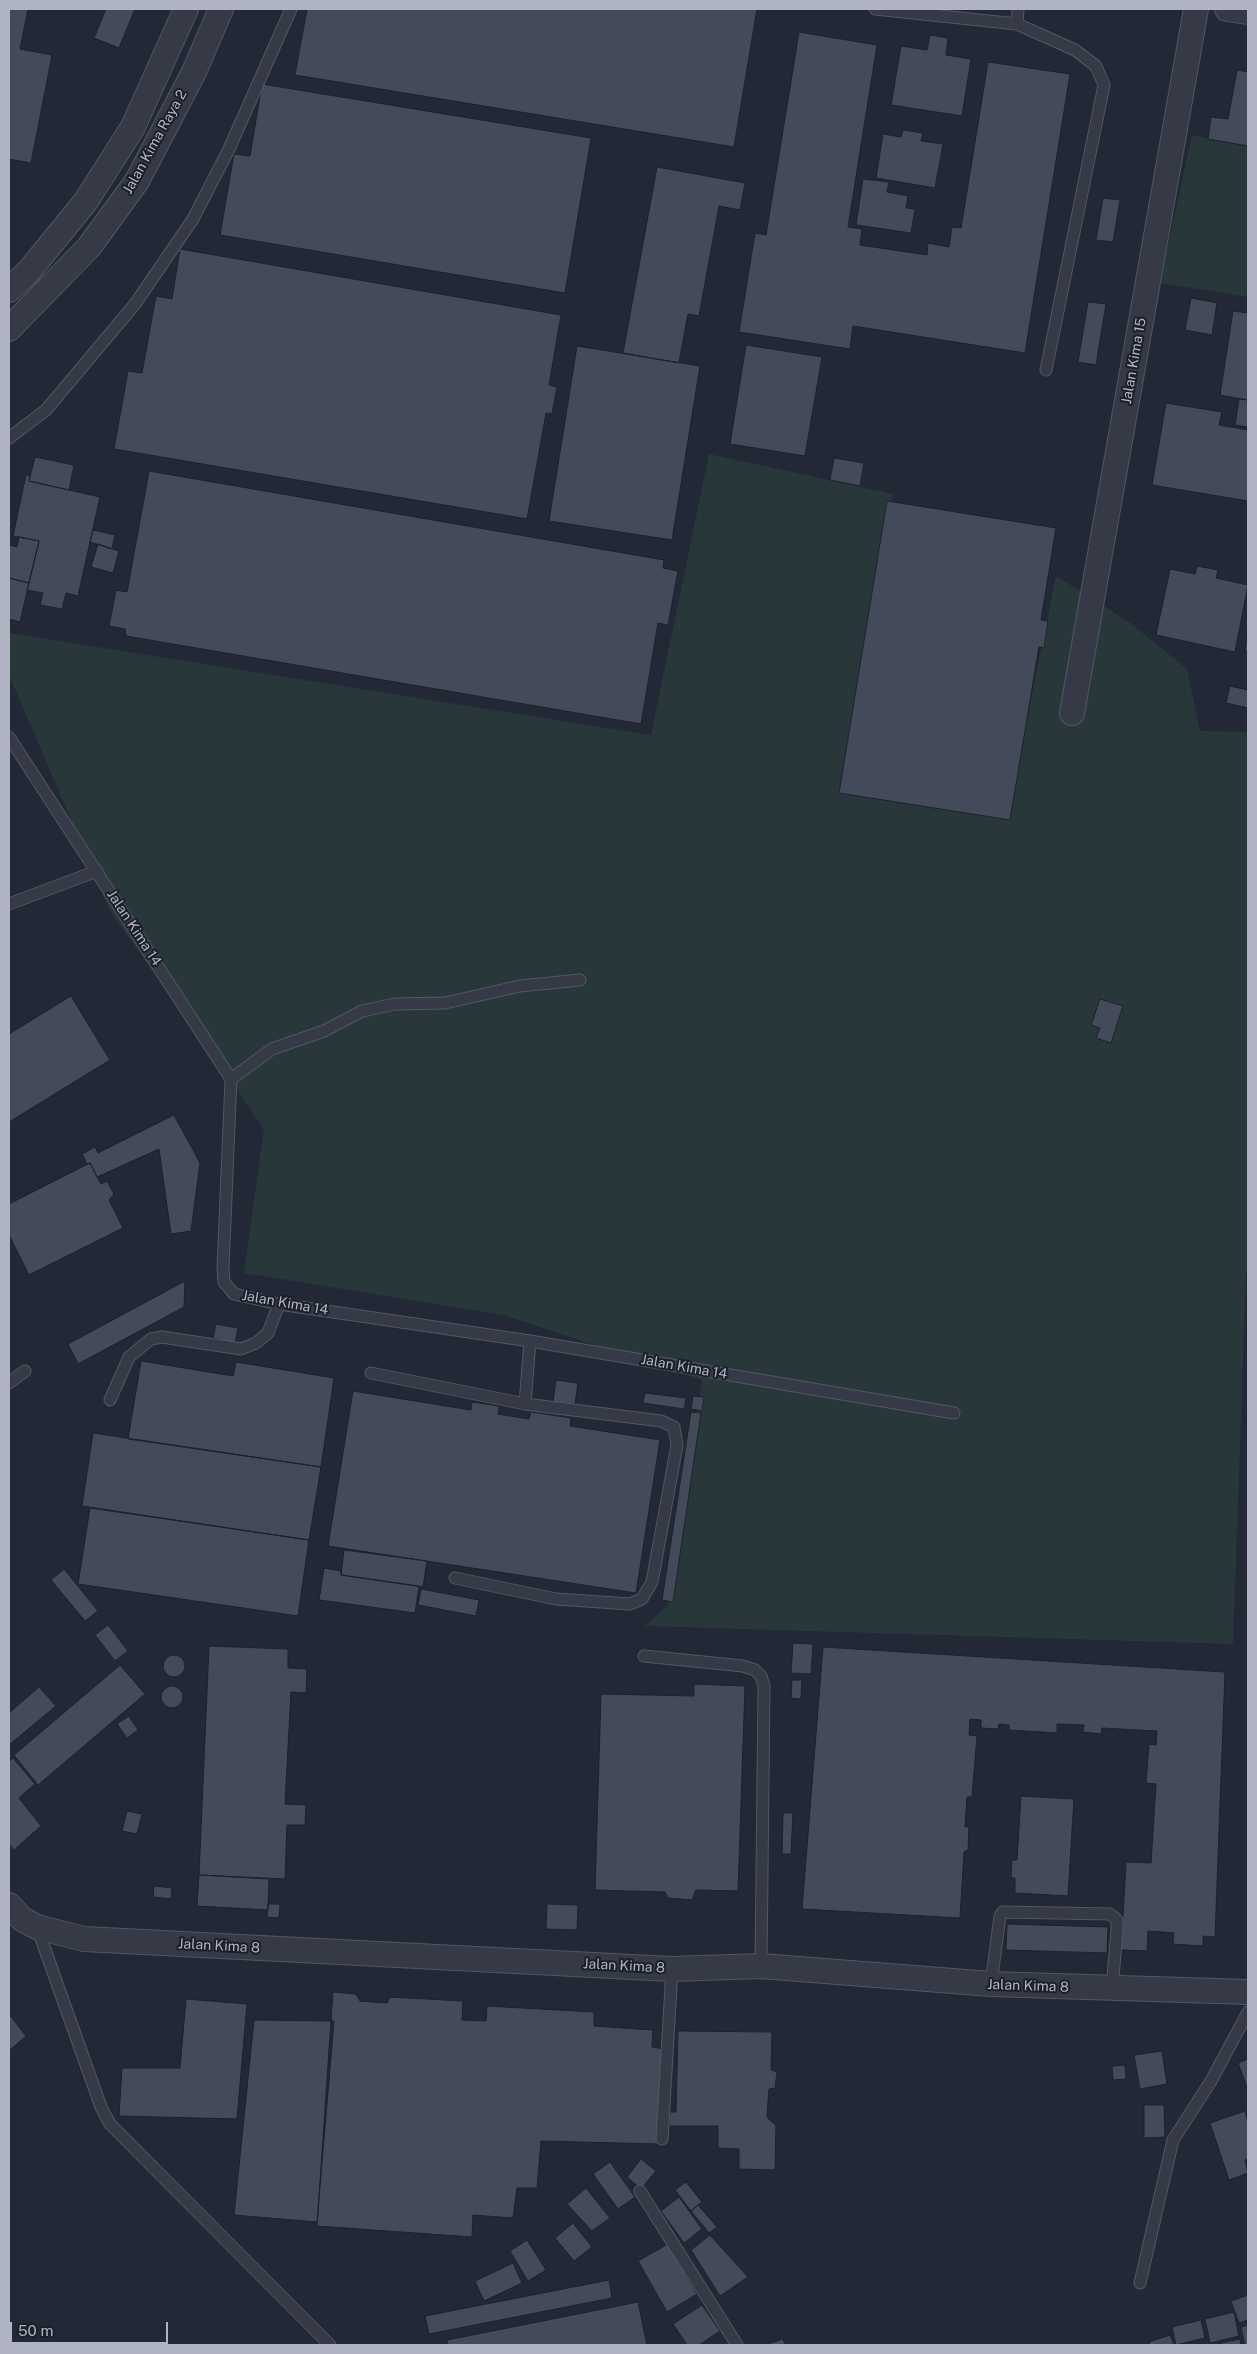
<!DOCTYPE html>
<style>
body{margin:0}
#map{position:relative;width:1257px;height:2354px;overflow:hidden;background:#222835;font-family:"Public Sans",sans-serif}
canvas{display:block}
.frame{position:absolute;inset:0;border:10px solid #b0b4c2;pointer-events:none}
.scale{position:absolute;left:10px;top:2322px;width:158px;height:22px;box-sizing:border-box;border:2px solid #b0b4c2;border-top:0;padding-left:6px;font-size:15px;line-height:18px;white-space:nowrap;color:#b0b4c2;-webkit-text-stroke:4px #1b1f2a;paint-order:stroke}
</style>
<div id="map">
<canvas width="1257" height="2354"></canvas>
<div class="frame"></div>
<div class="scale">50 m</div>
</div>
<script>
const ctx = document.querySelector('canvas').getContext('2d');
ctx.lineJoin = 'round';
function fill(path, color) { ctx.fillStyle = color; ctx.fill(path, 'evenodd'); }
const poly = rows => new Path2D(rows.map(r => 'M' + r).join(''));
function trace(path, color, width, dash) { ctx.strokeStyle = color; ctx.lineWidth = width; ctx.lineCap = dash ? 'butt' : 'round'; ctx.setLineDash(dash || []); ctx.stroke(path); }
function drawText(font, color, halo, rows, align = 'center') {
  ctx.font = font + ' "Public Sans",sans-serif'; ctx.lineWidth = 4; ctx.setLineDash([]); ctx.textBaseline = 'middle'; ctx.strokeStyle = halo; ctx.fillStyle = color; for (const [text, x, y, turn = 0] of rows) {
    ctx.save(); ctx.translate(x, y); ctx.rotate((+turn || 0) * Math.PI / 180); ctx.textAlign = isNaN(turn) ? turn : align; if (halo) ctx.strokeText(text, 0, 0); ctx.fillText(text, 0, 0); ctx.restore();
  }
}
const green = poly([
 [1192,135,1248,146,1248,297,1160,283],
 [709,454,893,494,841,778,1008,812,1056,576,1129,622,1187,669,1200,731,1248,732,1248,1274,1246,1274,1233,1644,645,1626,668,1605,702,1380,503,1315,244,1273,264,1129,110,911,9,675,9,633,651,735]
]);
const building = poly([
 [9,9,28,9,20,49,52,55,31,163,9,159,9,9],
 [106,9,135,9,119,48,94,38,106,9],
 [307,9,757,9,734,147,295,75,307,9],
 [799,32,877,45,848,227,862,229,860,245,927,255,928,243,949,247,952,227,961,228,988,62,1070,74,1025,353,853,326,850,349,739,332,755,233,766,235,799,32],
 [930,35,948,38,946,55,971,59,962,116,891,105,901,46,927,50,930,35],
 [1237,70,1248,72,1248,146,1208,139,1211,117,1228,119,1237,70],
 [262,84,591,138,565,293,220,235,234,154,250,156,262,84],
 [903,130,923,133,921,141,943,144,935,188,876,178,883,134,901,137,903,130],
 [657,167,745,183,740,210,719,206,699,316,688,314,679,363,623,353,657,167],
 [863,179,889,182,887,192,908,196,906,208,915,209,911,233,856,225,863,179],
 [1103,198,1120,200,1113,242,1096,240,1103,198],
 [180,249,561,315,549,385,557,387,552,414,546,413,527,519,114,449,128,371,142,373,156,296,172,299,180,249],
 [1191,298,1217,303,1212,335,1185,330,1191,298],
 [1088,302,1106,304,1096,365,1078,362,1088,302],
 [1233,311,1248,313,1248,400,1220,395,1233,311],
 [746,345,822,357,805,456,730,444,746,345],
 [577,346,700,366,672,540,549,521,577,346],
 [1239,399,1248,400,1248,427,1235,425,1239,399],
 [1166,403,1222,412,1219,425,1248,430,1248,501,1152,485,1166,403],
 [35,457,74,465,69,490,29,481,35,457],
 [834,458,864,463,860,486,830,480,834,458],
 [149,471,664,560,663,568,678,571,668,625,658,623,641,724,126,636,125,629,109,626,116,590,127,592,149,471],
 [26,475,30,476,29,481,100,497,78,596,66,593,62,609,40,605,43,593,27,590,39,541,13,536,26,475],
 [887,501,1056,528,1041,620,1048,621,1044,648,1039,647,1010,820,839,793,887,501],
 [93,530,115,535,112,549,90,542,93,530],
 [19,537,39,541,29,583,9,578,9,545,17,547,19,537],
 [98,544,119,551,113,573,91,567,98,544],
 [1197,566,1218,570,1216,578,1248,585,1235,652,1156,635,1170,569,1195,574,1197,566],
 [9,578,29,583,20,622,9,619,9,578],
 [1248,631,1248,651,1245,651,1248,631],
 [1230,686,1248,690,1248,708,1226,703,1230,686],
 [71,996,110,1060,9,1122,9,1034,71,996],
 [1100,999,1123,1006,1111,1043,1096,1038,1100,1028,1091,1025,1100,999],
 [174,1115,200,1163,191,1231,171,1234,159,1149,97,1177,90,1163,87,1164,82,1154,95,1147,98,1153,174,1115],
 [90,1163,101,1184,107,1181,114,1194,109,1200,123,1228,29,1275,9,1235,9,1204,90,1163],
 [185,1281,184,1307,78,1364,68,1344,185,1281],
 [216,1324,238,1328,235,1343,213,1338,216,1324],
 [141,1361,233,1376,236,1362,334,1378,321,1467,128,1439,141,1361],
 [556,1380,578,1383,575,1404,553,1402,556,1380],
 [353,1391,471,1410,472,1402,499,1406,498,1414,529,1419,531,1412,571,1418,570,1426,660,1440,636,1593,328,1546,353,1391],
 [645,1393,686,1398,684,1409,643,1403,645,1393],
 [693,1396,704,1397,702,1411,691,1409,693,1396],
 [691,1412,701,1413,673,1602,662,1600,691,1412],
 [93,1433,321,1467,309,1540,82,1506,93,1433],
 [90,1508,309,1540,298,1616,78,1584,90,1508],
 [344,1550,427,1561,423,1587,341,1575,344,1550],
 [324,1568,341,1571,341,1575,419,1586,415,1613,319,1600,324,1568],
 [64,1569,98,1611,85,1621,51,1580,64,1569],
 [421,1589,479,1600,476,1616,418,1605,421,1589],
 [108,1625,128,1651,115,1661,95,1635,108,1625],
 [793,1643,813,1644,811,1674,791,1673,793,1643],
 [209,1646,288,1649,288,1668,307,1669,306,1693,291,1692,285,1804,306,1805,305,1825,287,1825,285,1879,199,1875,209,1646],
 [823,1647,1225,1672,1215,1937,1203,1936,1203,1946,1173,1944,1174,1933,1148,1931,1147,1951,1121,1950,1126,1862,1151,1863,1156,1784,1146,1783,1149,1744,1156,1745,1157,1731,1102,1728,1101,1734,1083,1732,1084,1725,1057,1724,1057,1733,1009,1730,1009,1725,999,1724,998,1729,981,1728,981,1720,970,1719,969,1735,977,1736,972,1797,967,1797,965,1827,969,1827,968,1850,964,1852,960,1918,802,1909,823,1647],
 '163 1666a11 11 0 1 1 22 0a11 11 0 1 1-22 0Z',
 [120,1665,145,1694,38,1785,14,1755,120,1665],
 [792,1680,802,1680,801,1699,791,1698,792,1680],
 [694,1684,745,1686,738,1891,696,1890,692,1900,668,1898,665,1892,595,1890,601,1694,694,1696,694,1684],
 '161 1697a11 11 0 1 1 22 0a11 11 0 1 1-22 0Z',
 [39,1687,56,1706,9,1745,9,1713,39,1687],
 [129,1716,138,1730,127,1738,117,1724,129,1716],
 [13,1758,35,1784,19,1798,41,1826,14,1850,9,1844,9,1761,13,1758],
 [1021,1796,1074,1799,1068,1896,1015,1893,1015,1878,1011,1878,1012,1860,1017,1860,1021,1796],
 [127,1811,142,1814,137,1834,122,1831,127,1811],
 [783,1813,793,1813,791,1854,782,1854,783,1813],
 [199,1875,269,1879,268,1910,197,1906,199,1875],
 [154,1886,172,1888,171,1899,153,1897,154,1886],
 [268,1904,280,1904,279,1918,267,1917,268,1904],
 [547,1904,578,1905,577,1930,546,1929,547,1904],
 [1007,1924,1108,1927,1107,1953,1006,1950,1007,1924],
 [333,1992,356,1994,360,2001,387,2003,390,1997,463,2001,462,2020,486,2021,487,2006,594,2012,594,2026,653,2030,652,2047,664,2049,658,2144,541,2141,537,2188,517,2188,513,2218,473,2215,472,2237,317,2226,333,1992],
 [186,1999,247,2004,237,2119,119,2116,122,2068,180,2068,186,1999],
 [9,2014,26,2036,9,2051,9,2014],
 [254,2020,334,2021,317,2222,234,2215,254,2020],
 [678,2031,772,2032,771,2070,777,2072,775,2088,769,2089,767,2117,776,2126,775,2170,739,2169,739,2149,718,2148,718,2126,669,2126,670,2112,676,2112,678,2031],
 [1162,2051,1167,2084,1140,2089,1134,2055,1162,2051],
 [1248,2059,1248,2090,1238,2063,1248,2059],
 [1125,2065,1126,2079,1113,2080,1112,2066,1125,2065],
 [1144,2105,1164,2105,1165,2137,1144,2138,1144,2105],
 [1245,2111,1248,2122,1248,2158,1245,2160,1248,2173,1229,2180,1210,2123,1245,2111],
 [641,2159,656,2171,641,2189,627,2177,641,2159],
 [610,2162,635,2197,618,2209,593,2174,610,2162],
 [686,2182,702,2202,691,2211,675,2190,686,2182],
 [586,2188,610,2218,592,2231,567,2204,586,2188],
 [679,2197,702,2229,684,2243,661,2211,679,2197],
 [698,2205,717,2227,709,2233,691,2211,698,2205],
 [573,2223,592,2247,574,2261,555,2238,573,2223],
 [710,2235,748,2277,720,2296,691,2250,710,2235],
 [527,2240,546,2270,528,2281,510,2251,527,2240],
 [668,2244,697,2294,667,2312,638,2261,668,2244],
 [513,2263,522,2283,484,2301,475,2281,513,2263],
 [609,2280,612,2298,429,2334,425,2316,609,2280],
 [1248,2295,1248,2320,1239,2323,1231,2301,1248,2295],
 [638,2302,647,2345,448,2345,447,2340,638,2302],
 [702,2305,720,2331,699,2345,687,2345,673,2324,702,2305],
 [1234,2312,1239,2336,1210,2343,1205,2319,1234,2312],
 [1201,2320,1205,2338,1176,2345,1172,2327,1201,2320],
 [1248,2325,1248,2345,1245,2345,1241,2327,1248,2325],
 [1170,2335,1174,2345,1150,2345,1149,2342,1170,2335],
 [783,2339,785,2345,765,2345,783,2339],
 [1240,2339,1241,2345,1222,2345,1221,2343,1240,2339]
]);
const service = poly([
 [875,9,1017,24],
 [1018,9,1017,24,1075,50,1096,66,1104,85,1046,370],
 [9,438,46,410,135,304,193,219,229,149,291,9],
 [9,737,231,1079,223,1268,224,1282,234,1294,279,1304,530,1341,954,1413],
 [9,904,97,871],
 [231,1079,272,1049,324,1031,362,1011,395,1004,445,1003,520,986,580,980],
 [371,1373,525,1404],
 [9,1383,25,1371],
 [110,1400,129,1357,151,1339,162,1337,241,1349,256,1343,268,1333,279,1304],
 [455,1578,556,1599,630,1604,642,1599,652,1582,677,1445,674,1427,661,1421,525,1404,530,1341],
 [644,1656,743,1666,755,1670,761,1676,764,1686,761,1966],
 [37,1927,101,2107,110,2124,330,2345],
 [991,1984,1000,1916,1003,1912,1110,1914,1117,1920,1117,1930,1112,1989],
 [662,2139,672,1969],
 [640,2191,737,2345],
 [1140,2283,1173,2140,1211,2081,1248,2012]
]);
const minor = poly([
 [1227,9,1248,12],
 [9,290,29,271,86,201,133,127,186,9],
 [9,329,89,247,137,181,194,72,221,9],
 [1072,713,1196,9],
 [9,1905,22,1919,37,1927,84,1939,672,1969,761,1966,991,1984,1248,1992]
]);
const streetNames = [
 ["Jalan Kima Raya 2",155,142,-61],
 ["Jalan Kima 15",1134,361,-80],
 ["Jalan Kima 14",134,928,57],
 ["Jalan Kima 14",285,1303,10],
 ["Jalan Kima 14",684,1367,10],
 ["Jalan Kima 8",219,1946,3],
 ["Jalan Kima 8",624,1966,3],
 ["Jalan Kima 8",1028,1986,2]
];
fill(green, '#28383a');
fill(building, '#434a5a');
trace(building, '#1d212c', 1);
trace(service, '#535763', 13);
trace(minor, '#535763', 26);
trace(service, '#353a46', 11);
trace(minor, '#353a46', 24);
drawText('14px', '#b0b4c2', '#1b1f2a', streetNames);
</script>
